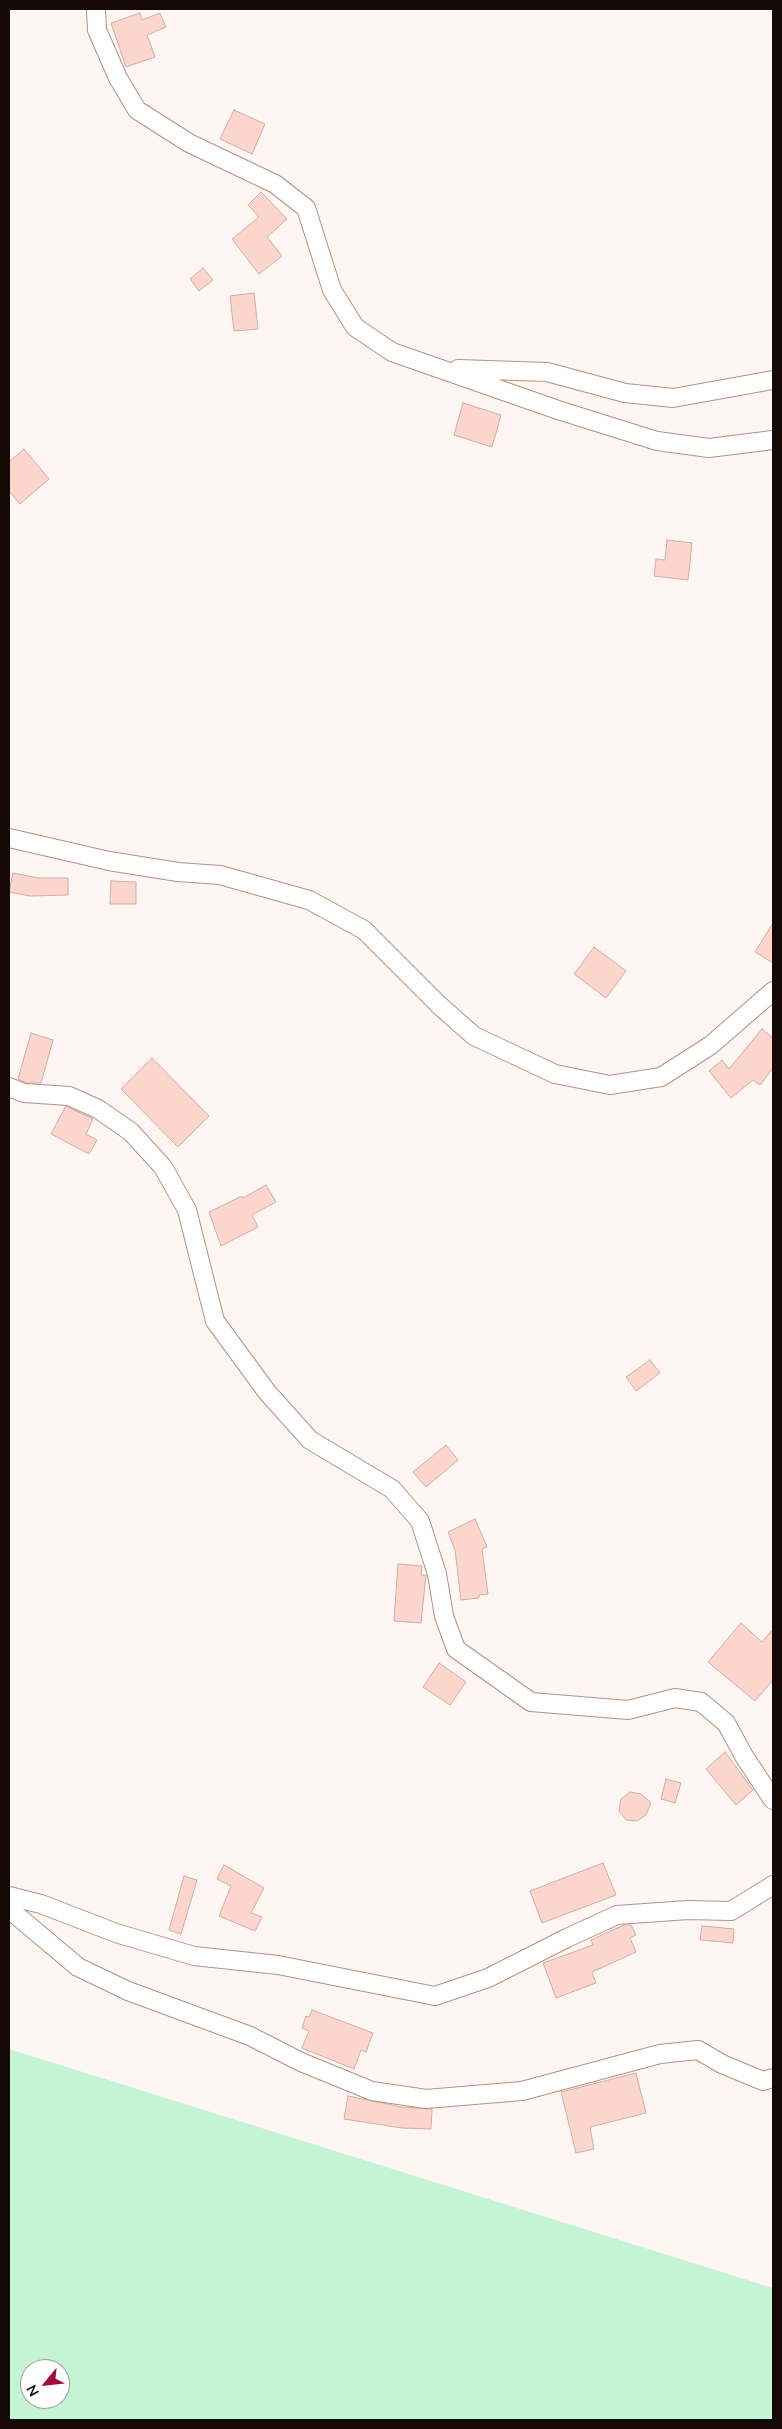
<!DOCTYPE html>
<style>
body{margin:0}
#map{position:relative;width:782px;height:2429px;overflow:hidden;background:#fdf6f3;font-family:Mulish,sans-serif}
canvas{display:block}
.frame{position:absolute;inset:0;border:10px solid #140905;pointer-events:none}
.north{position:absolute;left:20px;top:2359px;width:50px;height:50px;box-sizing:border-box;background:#fff;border:1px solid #a19d9b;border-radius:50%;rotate:242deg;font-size:14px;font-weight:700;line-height:20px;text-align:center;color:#140905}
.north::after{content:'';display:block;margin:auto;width:18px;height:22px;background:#a50a3a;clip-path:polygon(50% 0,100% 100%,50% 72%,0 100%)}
</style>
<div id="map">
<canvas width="782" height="2429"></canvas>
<div class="frame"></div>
<div class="north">N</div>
</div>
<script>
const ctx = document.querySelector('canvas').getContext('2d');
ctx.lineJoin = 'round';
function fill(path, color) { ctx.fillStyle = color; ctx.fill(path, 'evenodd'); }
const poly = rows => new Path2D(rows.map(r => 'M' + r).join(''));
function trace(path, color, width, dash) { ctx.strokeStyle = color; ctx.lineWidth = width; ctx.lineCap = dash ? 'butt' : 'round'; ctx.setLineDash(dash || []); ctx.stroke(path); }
const green = poly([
 [9,2049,773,2288,773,2420,9,2420],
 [30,2369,60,2369,60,2399,30,2399]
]);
const building = poly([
 [140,13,142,20,160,13,166,27,147,35,155,57,126,67,111,23,140,13],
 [234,110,265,124,252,154,220,139,234,110],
 [261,192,287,219,267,237,282,256,259,274,232,239,259,217,248,205,261,192],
 [203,268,213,280,199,291,190,279,203,268],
 [254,293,258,329,234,331,230,296,254,293],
 [463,403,501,415,492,447,454,435,463,403],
 [24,449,49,479,20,504,9,491,9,462,24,449],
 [667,540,692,543,688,580,654,576,656,559,665,560,667,540],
 [13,873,39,878,68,878,68,895,30,896,9,892,13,873],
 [111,881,136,882,136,904,110,904,111,881],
 [773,923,773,963,755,952,773,923],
 [594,947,626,971,606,998,574,974,594,947],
 [762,1029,773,1038,773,1068,760,1085,753,1080,731,1098,709,1071,722,1060,729,1069,762,1029],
 [31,1033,53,1040,41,1083,26,1083,18,1079,31,1033],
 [152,1058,209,1116,178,1147,121,1089,152,1058],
 [66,1106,93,1119,86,1134,97,1140,89,1154,51,1134,66,1106],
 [266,1185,276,1202,252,1215,258,1227,221,1246,209,1212,242,1196,243,1198,266,1185],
 [650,1360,660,1373,636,1391,626,1377,650,1360],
 [446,1445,458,1460,426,1487,413,1472,446,1445],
 [475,1519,487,1547,482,1549,488,1594,479,1595,479,1598,461,1600,455,1550,448,1532,475,1519],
 [398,1564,422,1566,421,1575,426,1575,421,1623,394,1621,398,1564],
 [741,1623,762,1642,773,1629,773,1680,755,1701,708,1662,741,1623],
 [439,1663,466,1682,450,1705,423,1687,439,1663],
 [725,1752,753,1790,736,1805,706,1769,725,1752],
 [666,1779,681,1783,675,1803,661,1799,666,1779],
 [630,1792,641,1794,651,1803,646,1815,637,1821,626,1820,619,1811,621,1799,630,1792],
 [603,1863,616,1895,542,1923,530,1891,603,1863],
 [224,1865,264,1888,251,1913,262,1917,255,1931,219,1916,231,1886,217,1879,224,1865],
 [184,1876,197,1880,181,1934,169,1930,184,1876],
 [624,1925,631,1925,636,1935,630,1938,636,1952,592,1972,596,1983,556,1998,543,1963,593,1945,591,1940,624,1925],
 [702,1926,734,1929,733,1943,700,1940,702,1926],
 [312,2010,373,2033,366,2052,361,2050,354,2069,302,2048,309,2031,302,2028,306,2016,309,2017,312,2010],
 [636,2073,646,2113,590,2127,594,2149,576,2153,561,2092,636,2073],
 [348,2096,402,2107,432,2109,431,2129,402,2128,344,2119,348,2096]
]);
const minor = poly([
 [96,9,97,30,118,78,137,110,189,143,275,184,306,208,332,290,355,327,392,352,558,410,657,441,709,448,773,440],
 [458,369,547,372,625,393,673,398,773,380],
 [9,838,109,861,178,872,220,875,309,900,364,930,439,1005,474,1036,555,1074,610,1085,661,1077,711,1045,773,991],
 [9,1087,24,1093,69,1096,98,1109,131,1132,163,1167,187,1210,215,1321,267,1392,310,1440,392,1489,420,1521,437,1574,444,1616,456,1649,531,1702,628,1710,675,1698,701,1702,726,1723,744,1756,773,1800],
 [9,1896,41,1904,116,1933,194,1956,278,1965,435,1996,488,1978,567,1938,617,1915,688,1910,731,1911,773,1885],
 [9,1909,78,1967,128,1991,250,2036,301,2062,372,2091,426,2099,522,2091,660,2054,698,2050,722,2064,763,2081,773,2078]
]);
fill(green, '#c5f4d5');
fill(building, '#fcd6cd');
trace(building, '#d1ada4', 1);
trace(minor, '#b39284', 20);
trace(minor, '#fff', 18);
</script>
